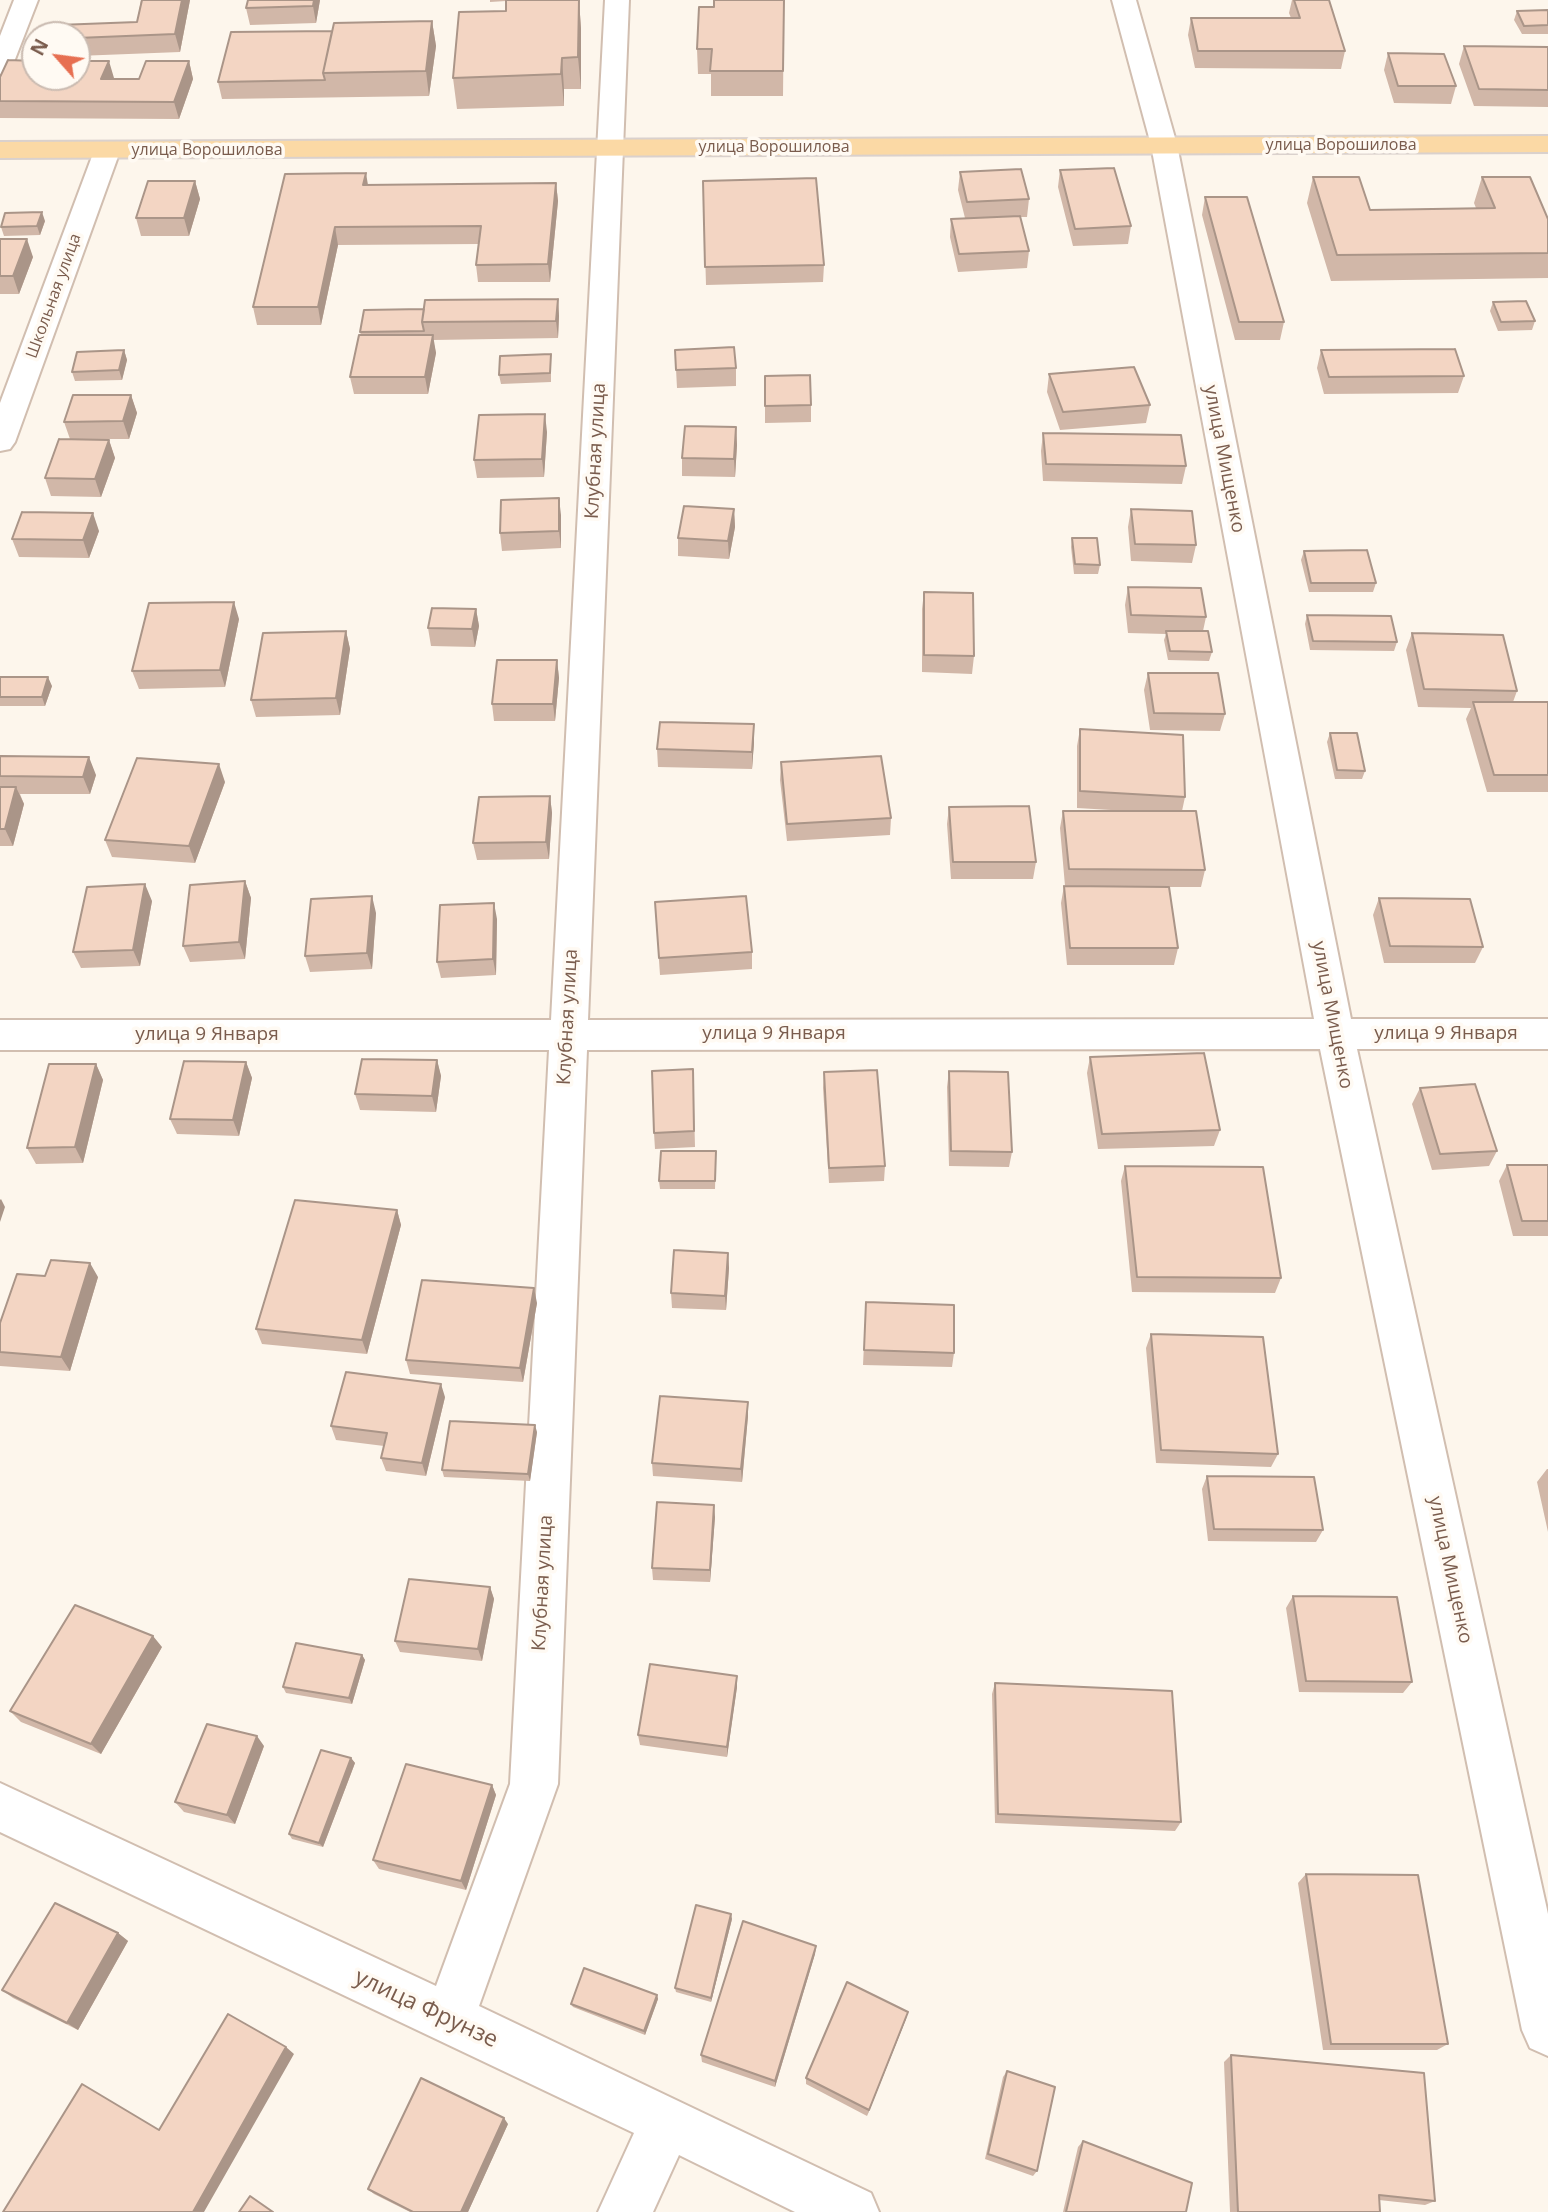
<!DOCTYPE html>
<meta charset="utf-8">
<style>
body{margin:0}
#map{position:relative;width:1548px;height:2212px;overflow:hidden;background:#fdf6ec;font-family:"Open Sans",sans-serif}
canvas{display:block}
.north{position:absolute;left:21px;top:21px;width:70px;height:70px;box-sizing:border-box;background:#fffaf3;border:2px solid #cabbb1;border-radius:50%;rotate:298deg;font-size:19px;font-weight:700;line-height:28px;text-align:center;color:#7a5c4d}
.north::after{content:'';display:block;margin:auto;width:24px;height:32px;background:#e76f51;clip-path:polygon(50% 0,100% 100%,50% 72%,0 100%)}
</style>
<div id="map">
<canvas width="1548" height="2212"></canvas>
<div class="north">N</div>
</div>
<script>
const ctx = document.querySelector('canvas').getContext('2d');
ctx.lineJoin = 'round';
const poly = rows => new Path2D(rows.map(r => 'M' + r).join(''));
function trace(path, color, width, dash) { ctx.strokeStyle = color; ctx.lineWidth = width; ctx.lineCap = dash ? 'butt' : 'round'; ctx.setLineDash(dash || []); ctx.stroke(path); }
function fill(path, color) { ctx.fillStyle = color; ctx.fill(path, 'evenodd'); }
function drawText(font, color, halo, rows, align = 'center') {
  ctx.font = font + ' "Open Sans",sans-serif'; ctx.lineWidth = 7; ctx.setLineDash([]); ctx.textBaseline = 'middle'; ctx.strokeStyle = halo; ctx.fillStyle = color; for (const [text, x, y, turn = 0] of rows) {
    ctx.save(); ctx.translate(x, y); ctx.rotate((+turn || 0) * Math.PI / 180); ctx.textAlign = isNaN(turn) ? turn : align; if (halo) ctx.strokeText(text, 0, 0); ctx.fillText(text, 0, 0); ctx.restore();
  }
}
const minor = poly([
 [14,0,38,0,12,67,9,72,0,74,0,36,14,0],
 [605,0,629,0,588,1020,1314,1019,1151,145,1112,0,1136,0,1177,145,1351,1019,1548,1019,1548,1049,1357,1049,1548,1914,1548,2056,1530,2048,1522,2030,1320,1049,587,1050,558,1784,479,2006,871,2193,879,2212,795,2212,679,2155,653,2212,598,2212,634,2133,0,1832,0,1783,436,1986,510,1784,549,1050,0,1050,0,1020,551,1020,605,0],
 [107,143,116,146,120,151,15,442,10,449,0,451,0,403,94,151,98,146,107,143]
]);
const major = poly([
 [1548,136,1548,152,0,158,0,142,1548,136]
]);
const wall = poly([
 [141,0,190,0,180,52,77,56,77,35,137,22],
 [320,0,316,23,250,25,246,8],
 [490,0,579,0,581,29,581,89,564,89,564,106,457,109,453,78,506,11,506,1,490,2],
 [784,0,783,96,711,96,711,74,698,74,697,49,714,7],
 [1292,0,1329,0,1345,51,1341,69,1195,68,1188,35,1191,18,1291,18,1289,13],
 [1548,10,1548,34,1522,34,1514,20,1517,11],
 [432,21,436,46,429,96,222,99,218,82,332,31],
 [1464,46,1548,47,1548,107,1474,106,1459,64],
 [1388,53,1456,86,1451,104,1394,103,1384,70],
 [189,61,193,79,179,119,0,118,0,77,139,79],
 [1060,170,1131,226,1128,244,1073,246,1058,187],
 [960,172,1029,199,1027,217,1020,217,1029,251,1027,268,958,272,950,237,951,219,965,218,958,190],
 [1313,177,1370,210,1476,208,1474,203,1482,177,1548,253,1548,278,1331,281,1307,203],
 [195,181,200,199,189,236,141,236,136,218],
 [703,181,824,265,823,282,706,285],
 [556,183,558,201,550,282,478,282,476,265,479,244,338,245,321,325,257,325,253,307,368,185],
 [1205,197,1284,322,1280,340,1235,340,1202,215],
 [45,221,40,235,4,236,1,227],
 [0,239,33,257,19,294,0,294],
 [558,299,559,316,558,338,433,340,436,353,428,394,354,394,350,377,361,335,360,332,424,309],
 [1493,302,1535,321,1532,330,1498,331,1490,311],
 [124,350,127,360,122,380,75,381,72,372],
 [675,350,736,368,736,386,677,388],
 [1321,350,1464,376,1458,393,1324,394,1317,368],
 [551,354,551,382,501,384,499,375],
 [1049,374,1150,405,1146,423,1060,430,1047,392],
 [765,376,811,405,811,422,765,423],
 [131,395,137,413,129,439,70,439,64,422],
 [736,427,737,445,735,477,682,476,682,458],
 [547,432,544,477,477,478,474,460],
 [1043,433,1186,466,1182,484,1043,481,1041,451],
 [109,440,115,458,101,497,51,496,45,478],
 [734,509,735,527,729,559,678,556,678,538],
 [1131,509,1196,545,1192,563,1131,561,1128,527],
 [561,515,561,548,502,551,500,533],
 [99,531,89,558,19,557,12,539],
 [1072,538,1100,565,1098,574,1074,574,1071,547],
 [1304,551,1376,583,1373,592,1309,592,1301,560],
 [1128,587,1206,617,1203,631,1212,652,1209,661,1168,660,1164,640,1166,634,1128,633,1125,605],
 [924,592,974,656,972,674,922,672,922,609],
 [476,609,479,626,475,647,431,646,428,628],
 [1307,615,1397,642,1394,651,1310,650,1305,624],
 [239,619,225,687,139,689,132,671],
 [346,631,350,649,340,715,256,717,251,700],
 [1412,633,1517,691,1513,702,1548,702,1548,792,1487,792,1466,719,1471,708,1418,707,1406,650],
 [557,660,559,678,555,721,494,721,492,704],
 [1148,673,1225,714,1220,731,1150,730,1144,690],
 [0,677,52,686,45,706,0,706],
 [1080,729,1185,797,1182,811,1205,870,1201,887,1169,887,1178,948,1174,965,1067,965,1061,903,1064,886,1065,886,1060,828,1063,811,1128,811,1077,808,1077,746],
 [1330,733,1365,771,1362,779,1335,779,1327,742],
 [754,742,752,769,658,767,657,749],
 [0,756,96,775,90,794,20,794,24,804,13,846,0,846],
 [781,762,891,818,890,835,787,841,780,780],
 [225,782,195,863,112,857,105,840],
 [550,796,552,813,549,859,477,860,473,843],
 [949,807,1036,862,1033,879,951,879,947,824],
 [245,881,251,898,245,959,190,962,183,946],
 [1379,898,1483,947,1475,963,1384,963,1373,915],
 [152,901,140,966,81,968,73,952],
 [655,902,752,952,752,969,660,975],
 [376,913,372,969,310,972,305,956],
 [497,919,496,975,441,978,437,962],
 [1090,1057,1220,1130,1214,1146,1098,1149,1087,1073],
 [437,1060,441,1076,436,1112,360,1110,355,1094],
 [246,1062,252,1078,239,1136,177,1134,170,1119],
 [96,1064,103,1080,83,1163,36,1164,27,1148],
 [693,1069,695,1147,655,1149,654,1133],
 [949,1071,1012,1152,1009,1167,949,1166,947,1087],
 [824,1072,885,1166,884,1181,829,1183,823,1088],
 [1420,1088,1497,1151,1489,1166,1432,1170,1412,1104],
 [716,1151,715,1189,660,1189,659,1181],
 [1507,1165,1548,1165,1548,1236,1513,1236,1499,1181],
 [1125,1166,1281,1278,1275,1293,1132,1292,1121,1181],
 [397,1210,401,1225,367,1354,262,1344,256,1329],
 [728,1253,729,1268,726,1310,672,1308,671,1293],
 [45,1276,98,1277,70,1371,0,1366,0,1323],
 [866,1302,954,1353,952,1367,863,1365],
 [537,1303,523,1382,410,1374,406,1360],
 [1151,1334,1278,1454,1271,1467,1156,1463,1146,1348],
 [445,1397,426,1476,386,1471,381,1458,384,1446,336,1440,331,1426],
 [748,1402,748,1416,742,1482,653,1476,652,1463],
 [537,1432,530,1481,444,1477,442,1470],
 [1547,1469,1548,1469,1548,1532,1537,1482],
 [1207,1476,1323,1530,1316,1542,1208,1541,1202,1489],
 [715,1517,710,1582,653,1580,652,1568],
 [490,1587,494,1599,482,1661,400,1652,395,1641],
 [1293,1596,1412,1682,1403,1693,1299,1692,1286,1608],
 [162,1647,101,1754,21,1722,10,1711],
 [362,1655,365,1660,352,1704,286,1693,283,1687],
 [995,1683,1181,1822,1175,1831,995,1823,992,1694],
 [737,1687,727,1757,640,1745,638,1735],
 [264,1746,235,1824,184,1812,175,1802],
 [351,1758,355,1763,323,1847,292,1839,289,1834],
 [492,1785,496,1795,466,1890,379,1869,373,1860],
 [1306,1874,1448,2044,1437,2050,1323,2050,1298,1883],
 [732,1919,711,2002,676,1992,675,1988],
 [118,1933,128,1941,78,2030,13,1998,2,1990],
 [816,1946,815,1954,775,2087,702,2062,701,2055],
 [657,1995,658,1999,645,2035,573,2007,571,2004],
 [906,2019,867,2116,806,2084,806,2078],
 [1231,2055,1435,2201,1425,2205,1379,2200,1380,2212,1230,2212,1224,2062],
 [1007,2071,1037,2171,1033,2176,985,2159,1003,2077],
 [508,2124,468,2212,410,2212,374,2194,368,2189],
 [1083,2141,1186,2212,1063,2212,1078,2147]
]);
const shadedWall = poly([
 [182,0,190,0,180,52,175,34],
 [314,0,320,0,316,23,313,6],
 [579,0,581,29,581,89,578,57],
 [432,21,436,46,429,96,426,71],
 [562,58,564,89,564,106,561,74],
 [109,61,114,78,101,79],
 [189,61,193,79,179,119,174,102],
 [366,173,369,191,363,185],
 [195,181,200,199,189,236,184,218],
 [556,183,558,201,550,282,548,264],
 [42,212,45,221,40,235,37,226],
 [335,227,338,245,321,325,318,307],
 [27,239,33,257,19,294,13,276],
 [558,299,559,316,558,338,556,321],
 [433,335,436,353,428,394,425,377],
 [124,350,127,360,122,380,119,370],
 [131,395,137,413,129,439,123,421],
 [545,414,547,432,544,477,542,459],
 [736,427,737,445,735,477,734,459],
 [109,440,115,458,101,497,95,479],
 [559,498,561,515,561,548,559,531],
 [734,509,735,527,729,559,728,541],
 [93,513,99,531,89,558,83,540],
 [234,602,239,619,225,687,220,670],
 [476,609,479,626,475,647,472,629],
 [346,631,350,649,340,715,336,698],
 [557,660,559,678,555,721,553,704],
 [48,677,52,686,45,706,42,697],
 [754,724,754,742,752,769,752,752],
 [89,757,96,775,90,794,83,777],
 [219,764,225,782,195,863,189,846],
 [16,787,24,804,13,846,5,829],
 [550,796,552,813,549,859,546,842],
 [245,881,251,898,245,959,239,942],
 [145,884,152,901,140,966,133,950],
 [372,896,376,913,372,969,367,953],
 [494,903,497,919,496,975,493,959],
 [437,1060,441,1076,436,1112,432,1096],
 [246,1062,252,1078,239,1136,233,1120],
 [96,1064,103,1080,83,1163,75,1147],
 [1,1199,5,1207,0,1222,0,1200],
 [397,1210,401,1225,367,1354,362,1340],
 [728,1253,729,1268,726,1310,725,1296],
 [90,1263,98,1277,70,1371,61,1357],
 [534,1288,537,1303,523,1382,520,1368],
 [441,1384,445,1397,426,1476,422,1463],
 [748,1402,748,1416,742,1482,741,1469],
 [535,1425,537,1432,530,1481,528,1474],
 [714,1505,715,1517,710,1582,710,1570],
 [490,1587,494,1599,482,1661,478,1649],
 [153,1636,162,1647,101,1754,91,1744],
 [362,1655,365,1660,352,1704,349,1698],
 [737,1676,737,1687,727,1757,727,1747],
 [257,1736,264,1746,235,1824,227,1815],
 [351,1758,355,1763,323,1847,319,1843],
 [492,1785,496,1795,466,1890,461,1881],
 [731,1914,732,1919,711,2002,711,1998],
 [118,1933,128,1941,78,2030,67,2023],
 [816,1946,815,1954,775,2087,775,2081],
 [657,1995,658,1999,645,2035,644,2031],
 [908,2012,906,2019,867,2116,869,2110],
 [286,2047,294,2054,204,2212,193,2212],
 [504,2118,508,2124,468,2212,461,2212]
]);
const building = poly([
 [142,0,182,0,175,34,77,38,77,35,55,35,58,25,137,22,142,0],
 [248,0,314,0,313,6,246,8,248,0],
 [506,0,579,0,578,57,562,58,561,74,453,78,459,12,506,11,506,0],
 [714,0,784,0,783,71,710,71,712,49,697,49,699,7,714,7,714,0],
 [1294,0,1329,0,1345,51,1198,51,1191,18,1300,18,1294,0],
 [1548,10,1548,25,1524,26,1517,11,1548,10],
 [432,21,426,71,323,73,334,23,432,21],
 [332,31,323,73,325,80,218,82,231,32,332,31],
 [1464,46,1548,47,1548,90,1479,89,1464,46],
 [1388,53,1444,54,1456,86,1398,86,1388,53],
 [8,60,35,61,35,77,77,77,77,61,109,61,101,79,139,79,146,61,189,61,174,102,0,101,0,77,8,60],
 [1114,168,1131,226,1075,229,1060,170,1114,168],
 [1021,169,1029,199,967,202,960,172,1021,169],
 [366,173,363,185,556,183,548,264,476,265,481,226,335,227,318,307,253,307,285,174,366,173],
 [1313,177,1359,177,1370,210,1495,208,1482,177,1530,177,1548,219,1548,253,1337,255,1313,177],
 [816,178,824,265,705,267,703,181,816,178],
 [148,181,195,181,184,218,136,218,148,181],
 [1205,197,1247,197,1284,322,1239,322,1205,197],
 [42,212,37,226,1,227,5,213,42,212],
 [1020,216,1029,251,959,254,951,219,1020,216],
 [0,239,27,239,13,276,0,276,0,239],
 [558,299,556,321,422,322,425,300,558,299],
 [1526,301,1535,321,1501,322,1493,302,1526,301],
 [424,309,422,322,424,331,360,332,364,310,424,309],
 [359,335,433,335,425,377,350,377,359,335],
 [734,347,736,368,676,370,675,350,734,347],
 [1455,349,1464,376,1329,377,1321,350,1455,349],
 [124,350,119,370,72,372,77,352,124,350],
 [551,354,550,373,499,375,500,356,551,354],
 [1134,367,1150,405,1063,412,1049,374,1134,367],
 [810,375,811,405,765,406,765,376,810,375],
 [73,395,131,395,123,421,64,422,73,395],
 [545,414,542,459,474,460,479,415,545,414],
 [685,426,736,427,734,459,682,458,685,426],
 [1043,433,1181,435,1186,466,1046,464,1043,433],
 [59,439,109,440,95,479,45,478,59,439],
 [559,498,559,531,500,533,501,500,559,498],
 [684,506,734,509,728,541,678,538,684,506],
 [1131,509,1192,511,1196,545,1135,544,1131,509],
 [22,512,93,513,83,540,12,539,22,512],
 [1072,538,1097,538,1100,565,1075,564,1072,538],
 [1367,550,1376,583,1311,583,1304,551,1367,550],
 [1128,587,1201,588,1206,617,1131,615,1128,587],
 [924,592,973,593,974,656,924,655,924,592],
 [234,602,220,670,132,671,149,603,234,602],
 [432,608,476,609,472,629,428,628,432,608],
 [1307,615,1391,616,1397,642,1313,641,1307,615],
 [346,631,336,698,251,700,263,633,346,631],
 [1166,631,1208,631,1212,652,1170,651,1166,631],
 [1412,633,1503,635,1517,691,1424,689,1412,633],
 [497,660,557,660,553,704,492,704,497,660],
 [1148,673,1218,673,1225,714,1154,713,1148,673],
 [0,677,48,677,42,697,0,697,0,677],
 [1473,702,1548,702,1548,775,1494,775,1473,702],
 [660,722,754,724,752,752,657,749,660,722],
 [1080,729,1183,735,1185,797,1080,791,1080,729],
 [1330,733,1357,733,1365,771,1337,770,1330,733],
 [0,756,89,757,83,777,0,776,0,756],
 [881,756,891,818,787,824,781,762,881,756],
 [137,758,219,764,189,846,105,840,137,758],
 [0,787,16,787,5,829,0,829,0,787],
 [550,796,546,842,473,843,479,797,550,796],
 [1029,806,1036,862,953,862,949,807,1029,806],
 [1063,811,1196,811,1205,870,1069,869,1063,811],
 [245,881,239,942,183,946,190,885,245,881],
 [145,884,133,950,73,952,87,887,145,884],
 [1064,886,1169,887,1178,948,1070,948,1064,886],
 [372,896,367,953,305,956,311,899,372,896],
 [746,896,752,952,659,958,655,902,746,896],
 [1379,898,1470,899,1483,947,1390,946,1379,898],
 [494,903,493,959,437,962,440,905,494,903],
 [1204,1053,1220,1130,1102,1134,1090,1057,1204,1053],
 [362,1059,437,1060,432,1096,355,1094,362,1059],
 [184,1061,246,1062,233,1120,170,1119,184,1061],
 [49,1064,96,1064,75,1147,27,1148,49,1064],
 [693,1069,694,1131,654,1133,652,1071,693,1069],
 [877,1070,885,1166,829,1168,824,1072,877,1070],
 [949,1071,1008,1072,1012,1152,951,1151,949,1071],
 [1475,1084,1497,1151,1440,1154,1420,1088,1475,1084],
 [661,1151,716,1151,715,1181,659,1181,661,1151],
 [1507,1165,1548,1165,1548,1221,1522,1221,1507,1165],
 [1125,1166,1263,1167,1281,1278,1137,1277,1125,1166],
 [295,1200,397,1210,362,1340,256,1329,295,1200],
 [674,1250,728,1253,725,1296,671,1293,674,1250],
 [51,1260,90,1263,61,1357,0,1352,0,1323,17,1274,45,1276,51,1260],
 [422,1280,534,1288,520,1368,406,1360,422,1280],
 [866,1302,954,1305,954,1353,864,1350,866,1302],
 [1151,1334,1263,1337,1278,1454,1161,1450,1151,1334],
 [346,1372,441,1384,422,1463,381,1458,387,1433,331,1426,346,1372],
 [660,1396,748,1402,741,1469,652,1463,660,1396],
 [450,1421,535,1425,528,1474,442,1470,450,1421],
 [1207,1476,1314,1477,1323,1530,1214,1529,1207,1476],
 [657,1502,714,1505,710,1570,652,1568,657,1502],
 [409,1579,490,1587,478,1649,395,1641,409,1579],
 [1293,1596,1397,1597,1412,1682,1306,1681,1293,1596],
 [75,1605,153,1636,91,1744,10,1711,75,1605],
 [296,1643,362,1655,349,1698,283,1687,296,1643],
 [650,1664,737,1676,727,1747,638,1735,650,1664],
 [995,1683,1172,1691,1181,1822,998,1814,995,1683],
 [207,1724,257,1736,227,1815,175,1802,207,1724],
 [321,1750,351,1758,319,1843,289,1834,321,1750],
 [406,1764,492,1785,461,1881,373,1860,406,1764],
 [1306,1874,1418,1875,1448,2044,1331,2044,1306,1874],
 [55,1903,118,1933,67,2023,2,1990,55,1903],
 [696,1905,731,1914,711,1998,675,1988,696,1905],
 [743,1921,816,1946,775,2081,701,2055,743,1921],
 [584,1968,657,1995,644,2031,571,2004,584,1968],
 [847,1982,908,2012,869,2110,806,2078,847,1982],
 [228,2014,286,2047,193,2212,3,2212,82,2084,159,2130,228,2014],
 [1231,2055,1424,2073,1435,2201,1379,2195,1380,2212,1238,2212,1231,2055],
 [1007,2071,1055,2087,1037,2171,988,2154,1007,2071],
 [421,2078,504,2118,461,2212,413,2212,368,2189,421,2078],
 [1083,2141,1192,2183,1186,2212,1066,2212,1083,2141],
 [250,2196,273,2212,239,2212,250,2196]
]);
const farStreetnames = [
 ["улица Ворошилова",1341,145],
 ["улица Ворошилова",774,147],
 ["улица Ворошилова",207,150],
 ["Школьная улица",54,296,-70]
];
const streetNames = [
 ["Клубная улица",596,451,-87],
 ["улица Мищенко",1224,459,79],
 ["улица Мищенко",1332,1015,79],
 ["Клубная улица",568,1017,-87],
 ["улица 9 Января",774,1034],
 ["улица 9 Января",1446,1034],
 ["улица 9 Января",207,1035],
 ["улица Мищенко",1450,1570,78],
 ["Клубная улица",543,1583,-87]
];
const nearStreetnames = [
 ["улица Фрунзе",426,2009,25]
];
trace(minor, '#d1beb0', 4);
trace(major, '#dad1cd', 4);
fill(minor, '#fff');
fill(major, '#fbd9a5');
fill(wall, '#d1b7a8');
fill(shadedWall, '#aa9588');
fill(building, '#f3d5c3');
trace(building, '#aa9588', 2);
drawText('16px', '#7a5c4d', '#fffaf3', farStreetnames);
drawText('19px', '#7a5c4d', '#fffaf3', streetNames);
drawText('23px', '#7a5c4d', '#fffaf3', nearStreetnames);
</script>
